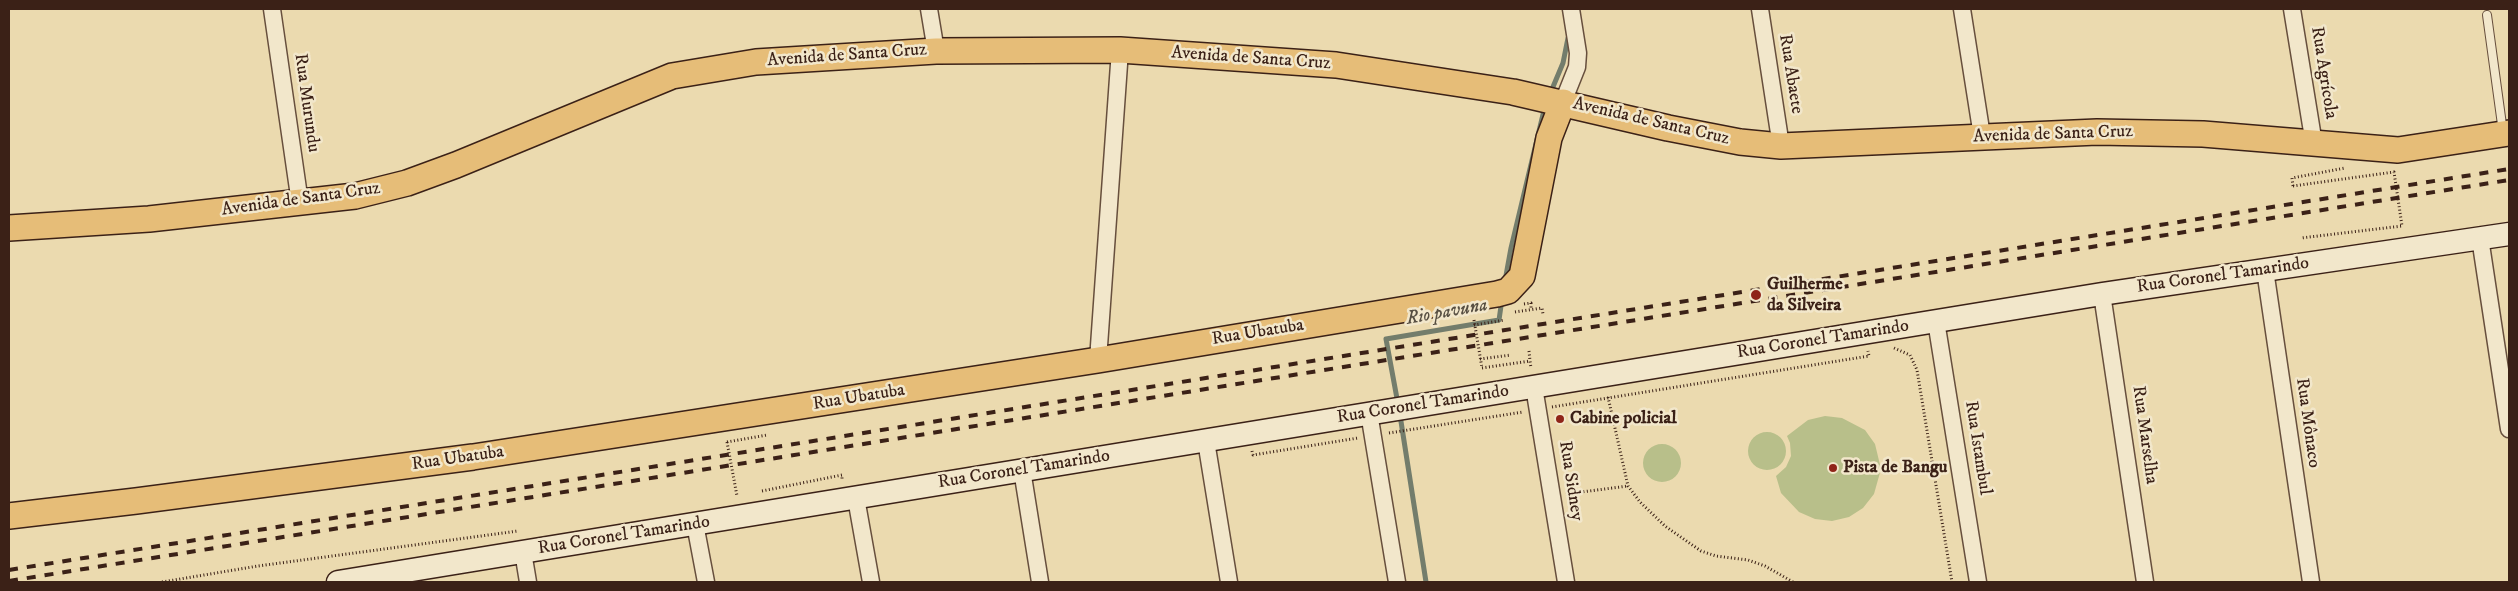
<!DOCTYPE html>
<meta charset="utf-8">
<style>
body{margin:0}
#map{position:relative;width:2518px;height:591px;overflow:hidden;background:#ebdaaf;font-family:"IM FELL DW Pica",serif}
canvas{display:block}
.frame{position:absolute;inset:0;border:10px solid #3b2117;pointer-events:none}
</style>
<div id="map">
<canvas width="2518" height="591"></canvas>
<div class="frame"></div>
</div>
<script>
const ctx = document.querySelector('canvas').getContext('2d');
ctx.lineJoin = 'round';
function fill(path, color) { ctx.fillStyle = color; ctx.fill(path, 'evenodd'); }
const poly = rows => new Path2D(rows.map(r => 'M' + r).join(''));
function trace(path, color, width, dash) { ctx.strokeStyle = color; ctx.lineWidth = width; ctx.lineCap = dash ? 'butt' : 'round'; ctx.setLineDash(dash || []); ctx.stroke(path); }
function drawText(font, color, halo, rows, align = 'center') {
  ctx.font = font + ' "IM FELL DW Pica",serif'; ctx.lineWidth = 5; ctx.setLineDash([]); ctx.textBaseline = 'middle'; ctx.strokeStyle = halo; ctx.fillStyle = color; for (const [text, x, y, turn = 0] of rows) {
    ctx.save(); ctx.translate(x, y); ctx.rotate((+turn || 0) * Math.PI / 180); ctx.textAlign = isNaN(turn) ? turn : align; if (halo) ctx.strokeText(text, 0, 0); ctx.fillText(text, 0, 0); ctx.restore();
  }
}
const green = poly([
 [1825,416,1842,418,1865,430,1875,444,1881,469,1874,494,1863,508,1849,517,1832,521,1815,519,1799,512,1781,493,1776,476,1786,467,1791,456,1790,443,1787,436,1808,420],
 '1748 451a19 19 0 1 1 38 0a19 19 0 1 1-38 0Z',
 '1643 463a19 19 0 1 1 38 0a19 19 0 1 1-38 0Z'
]);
const stream = poly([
 [1550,94,1563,63,1568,38],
 [1505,281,1511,248,1545,106],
 [1398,404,1386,339,1499,320,1502,299],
 [1400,415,1426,582]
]);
const path = poly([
 [2293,186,2292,178,2345,168],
 [1524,304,1531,303,1531,309],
 [1515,312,1542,308,1543,314],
 [1474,325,1505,320],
 [1894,348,1910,355,1917,370,1952,582],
 [1529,351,1530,361],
 [1480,359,1511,355],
 [1482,368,1530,361,1531,368],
 [1608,397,1628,486,1640,502,1665,526,1701,551,1716,556,1748,560,1765,566,1793,582],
 [1552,407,1869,356,1868,351],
 [1389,433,1523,412],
 [727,442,767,435],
 [1252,451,1253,455,1358,438],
 [762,491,842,475,842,481],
 [1566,494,1628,486],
 [162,582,258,566,518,531]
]);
const service = poly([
 [2487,15,2503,132]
]);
const minor = poly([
 [272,9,300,203],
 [929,9,936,51],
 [1760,9,1781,146],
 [1962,9,1982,136],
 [2292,9,2314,144],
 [1563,102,1577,67,1578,53,1571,9],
 [2480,238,2509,429],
 [2265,270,2311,582],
 [2102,294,2145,582],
 [1936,321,1978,582],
 [1098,360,1120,50],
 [1534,387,1566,582],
 [1369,413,1397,582],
 [1206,441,1229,582],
 [1022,470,1040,582],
 [856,498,871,582],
 [695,524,706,582],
 [523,552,528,582]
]);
const secondary = poly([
 [338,582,2102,294,2509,234]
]);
const primary = poly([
 [9,228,149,219,355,196,407,183,456,165,672,76,756,62,936,51,1120,50,1336,65,1513,92,1668,128,1740,142,1781,146,2097,132,2203,134,2398,150,2509,133],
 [9,516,136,501,473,457,1098,360,1497,294,1508,291,1522,276,1549,138,1563,102]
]);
const rail = poly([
 [9,570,2509,169],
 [9,581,2509,180]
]);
const pathBridge = poly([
 [2293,186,2394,172,2402,226,2301,238],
 [1474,320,1482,368],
 [727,442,737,496]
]);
const markers = [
 [1756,295,6,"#8f2418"],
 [1560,419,5,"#8f2418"],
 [1833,468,5,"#8f2418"]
];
const streetNames = [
 ["Avenida de Santa Cruz",847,56,-4],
 ["Avenida de Santa Cruz",1251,59,4],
 ["Rua Agrícola",2323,73,81],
 ["Rua Abaete",1790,74,81],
 ["Rua Murundu",306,103,82],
 ["Avenida de Santa Cruz",1651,122,13],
 ["Avenida de Santa Cruz",2053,135,-2],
 ["Avenida de Santa Cruz",301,200,-8],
 ["Rua Coronel Tamarindo",2223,276,-8],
 ["Rua Ubatuba",1258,333,-9],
 ["Rua Coronel Tamarindo",1823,340,-9],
 ["Rua Ubatuba",859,398,-9],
 ["Rua Coronel Tamarindo",1423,405,-9],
 ["Rua Mônaco",2307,423,82],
 ["Rua Marselha",2144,435,82],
 ["Rua Istambul",1977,448,81],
 ["Rua Ubatuba",458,459,-8],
 ["Rua Coronel Tamarindo",1024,470,-9],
 ["Rua Sidney",1570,481,81],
 ["Rua Coronel Tamarindo",624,536,-9]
];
const poiNames = [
 ["Guilherme",1767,285],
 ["da Silveira",1767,306],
 ["Cabine policial",1570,419],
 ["Pista de Bangu",1843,468]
];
const waterNames = [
 ["Rio pavuna",1447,313,-10]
];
fill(green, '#b8bf8a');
trace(stream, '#737d6c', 5);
trace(service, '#674f3d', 10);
trace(minor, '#674f3d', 19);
trace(secondary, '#3b2117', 25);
trace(primary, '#3b2117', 28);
trace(path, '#3b2117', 3, [1, 2.5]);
trace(service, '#f2e7cb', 8);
trace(minor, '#f2e7cb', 16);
trace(secondary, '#f2e7cb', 22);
trace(primary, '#e6bd78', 25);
trace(rail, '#3b2117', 4, [9, 9]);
trace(pathBridge, '#3b2117', 3, [1, 2.5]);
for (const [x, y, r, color] of markers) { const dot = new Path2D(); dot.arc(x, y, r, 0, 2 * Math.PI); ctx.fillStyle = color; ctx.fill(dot); trace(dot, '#f2e7cb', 2); }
drawText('18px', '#3b2117', '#f2e7cb', streetNames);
drawText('bold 18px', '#3b2117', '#f2e7cb', poiNames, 'left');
drawText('italic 19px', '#574f42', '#f2e7cb', waterNames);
</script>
